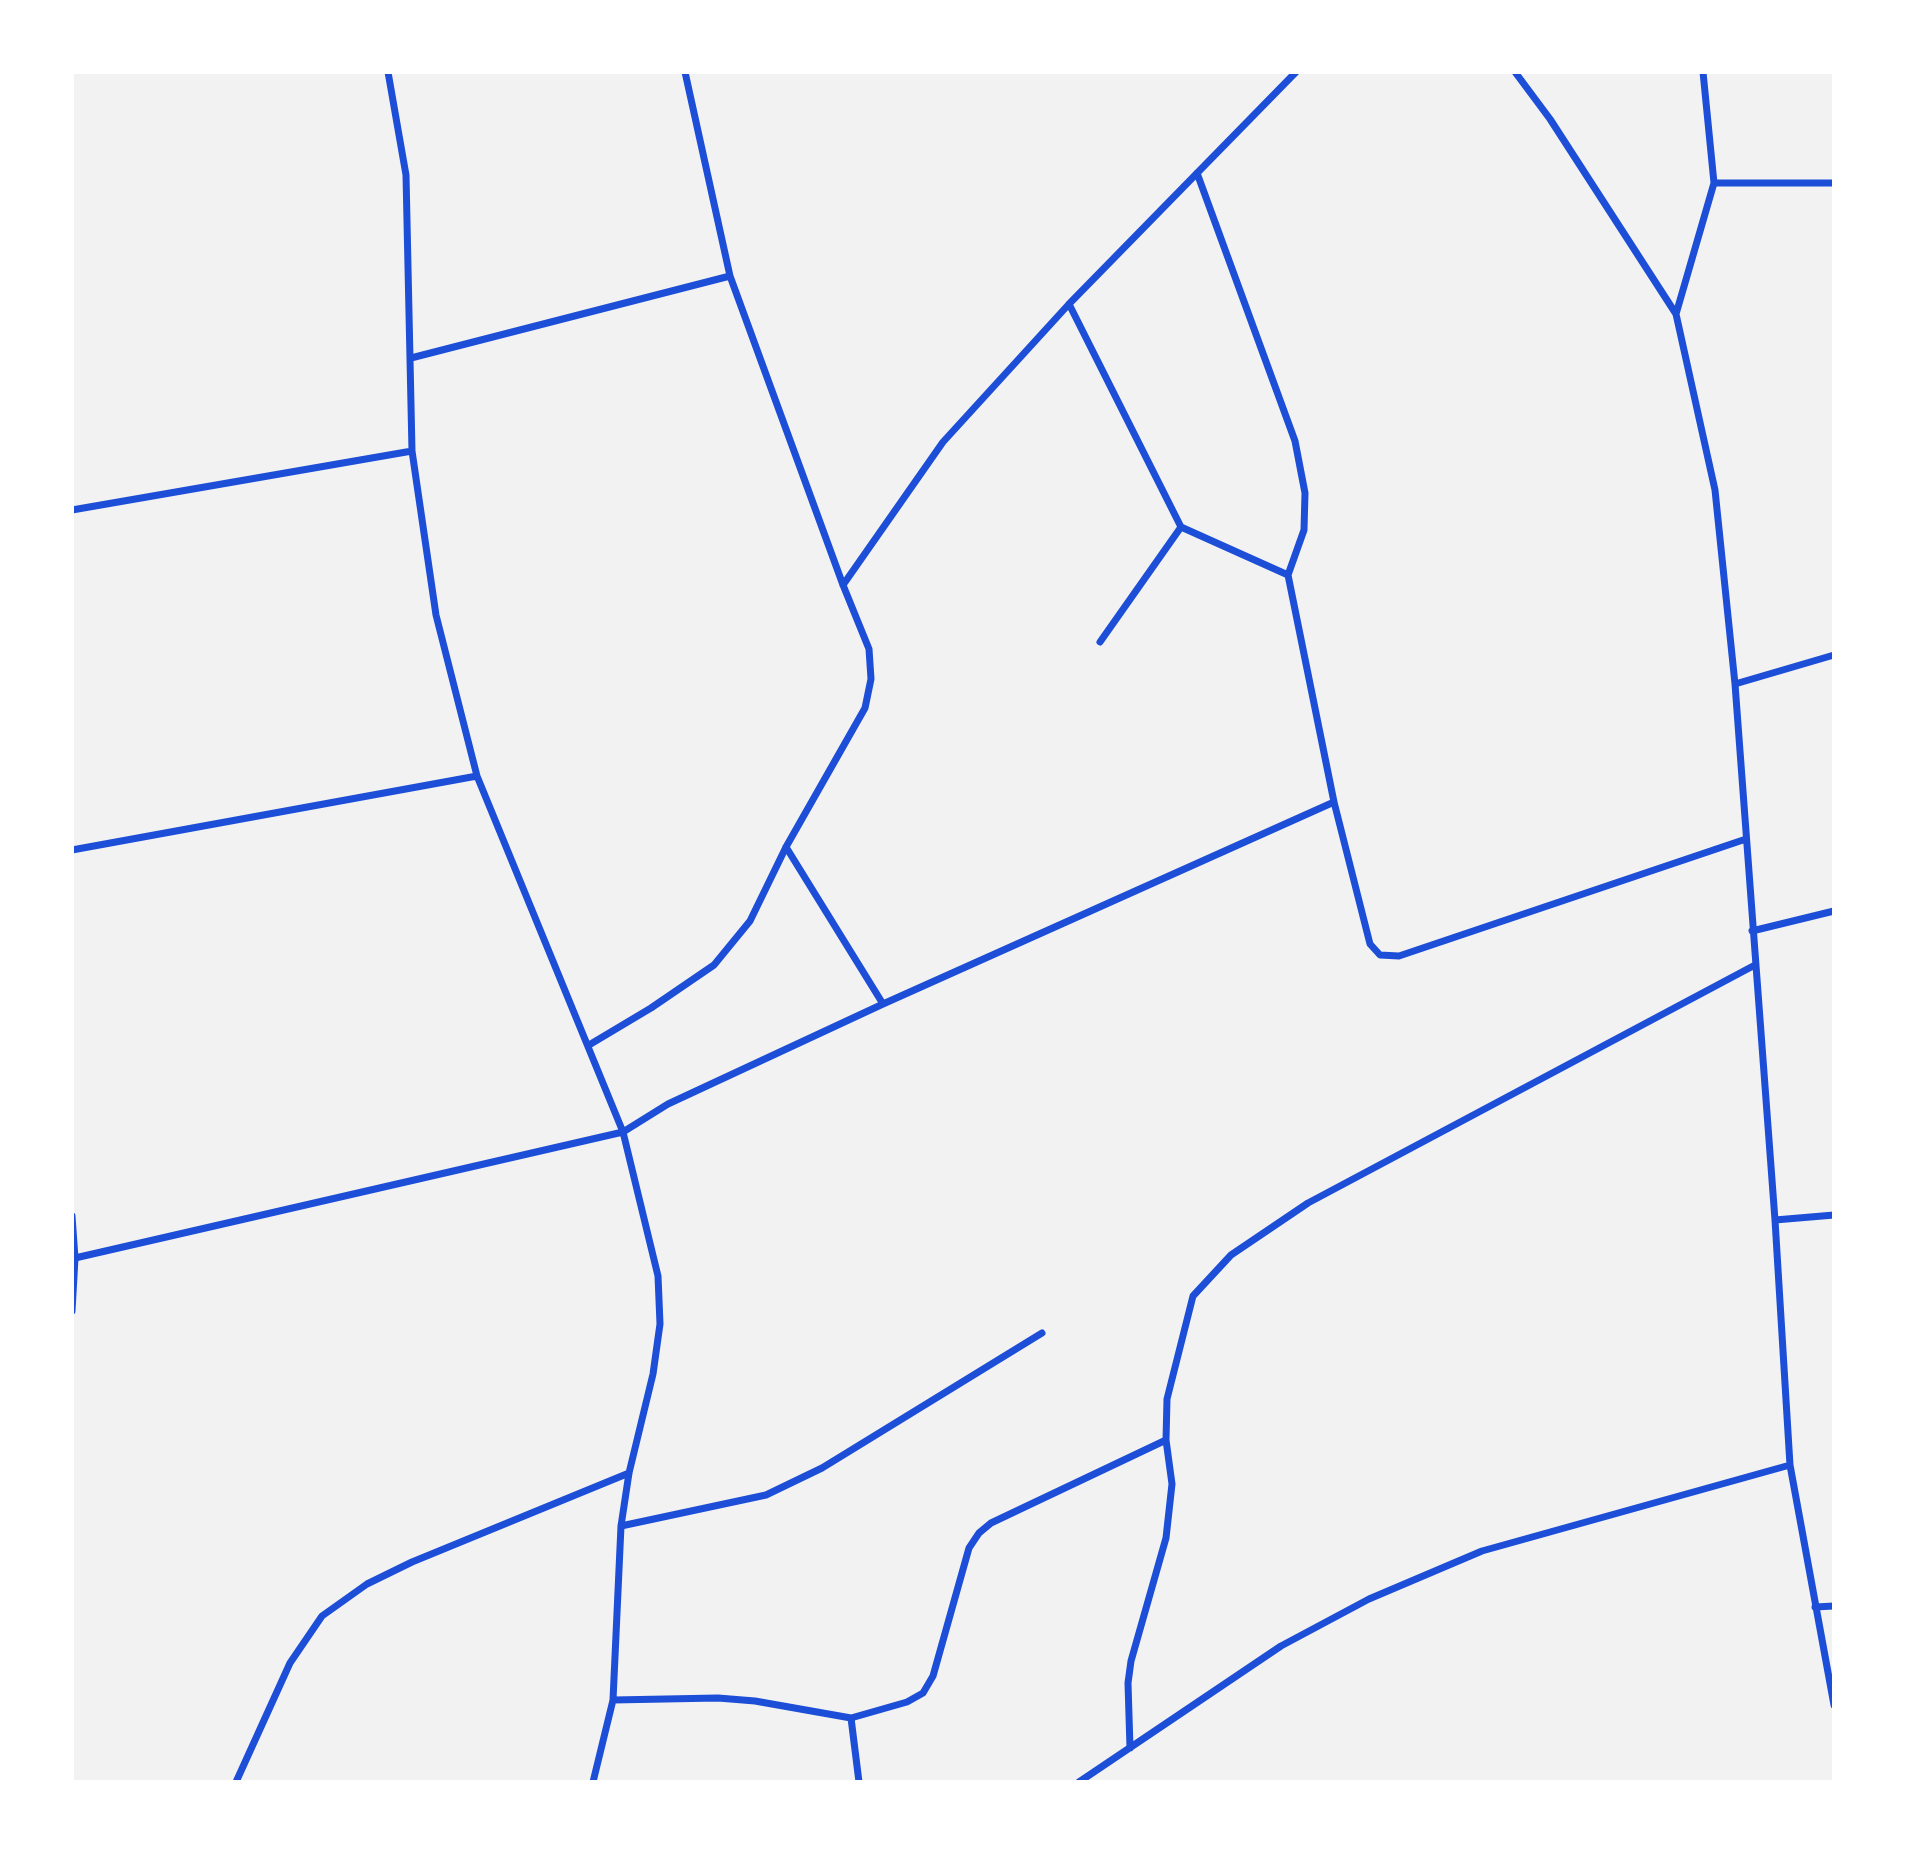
<!DOCTYPE html>
<style>
body{margin:0}
#map{position:relative;width:1906px;height:1854px;overflow:hidden;background:#f2f2f2;font-family:Cabin,sans-serif}
canvas{display:block}
.frame{position:absolute;inset:0;border:74px solid #fff;pointer-events:none}
</style>
<div id="map">
<canvas width="1906" height="1854"></canvas>
<div class="frame"></div>
</div>
<script>
const ctx = document.querySelector('canvas').getContext('2d');
ctx.lineJoin = 'round';
const poly = rows => new Path2D(rows.map(r => 'M' + r).join(''));
function trace(path, color, width, dash) { ctx.strokeStyle = color; ctx.lineWidth = width; ctx.lineCap = dash ? 'butt' : 'round'; ctx.setLineDash(dash || []); ctx.stroke(path); }
const minor = poly([
 [388,72,406,175,412,451,436,615,477,776,623,1132,658,1276,660,1324,653,1374,629,1473,621,1526,613,1700,593,1782],
 [1515,72,1550,119,1676,314,1715,490,1735,684,1775,1220,1790,1465,1834,1705],
 [1197,173,1295,441,1305,493,1304,530,1288,575,1334,802],
 [1714,183,1834,183],
 [1069,304,1181,527,1288,575],
 [1676,314,1714,183,1703,72],
 [411,358,730,276],
 [72,510,412,451],
 [843,585,943,442,1069,304,1296,72],
 [1100,642,1181,527],
 [1735,684,1834,655],
 [786,847,883,1004],
 [72,850,477,776],
 [1752,931,1834,911],
 [589,1045,651,1008,714,965,750,921,786,847,865,708,871,679,869,649,843,585,730,276,685,72],
 [72,1216,75,1258,72,1311],
 [1775,1220,1834,1215],
 [75,1258,623,1132,668,1104,883,1004,1334,802,1370,944,1380,955,1399,956,1746,839],
 [621,1526,766,1495,822,1468,1042,1333],
 [1815,1607,1834,1606],
 [613,1700,718,1698,755,1701,851,1718,859,1782],
 [851,1718,907,1702,923,1693,933,1676,969,1548,979,1533,991,1523,1166,1440],
 [1130,1748,1128,1683,1131,1661,1166,1538,1172,1484,1166,1440,1167,1399,1193,1296,1231,1255,1308,1203,1755,965],
 [236,1782,290,1663,322,1616,367,1584,412,1562,629,1473],
 [1079,1782,1281,1646,1369,1599,1482,1551,1790,1465]
]);
trace(minor, '#1d4ed8', 7);
</script>
